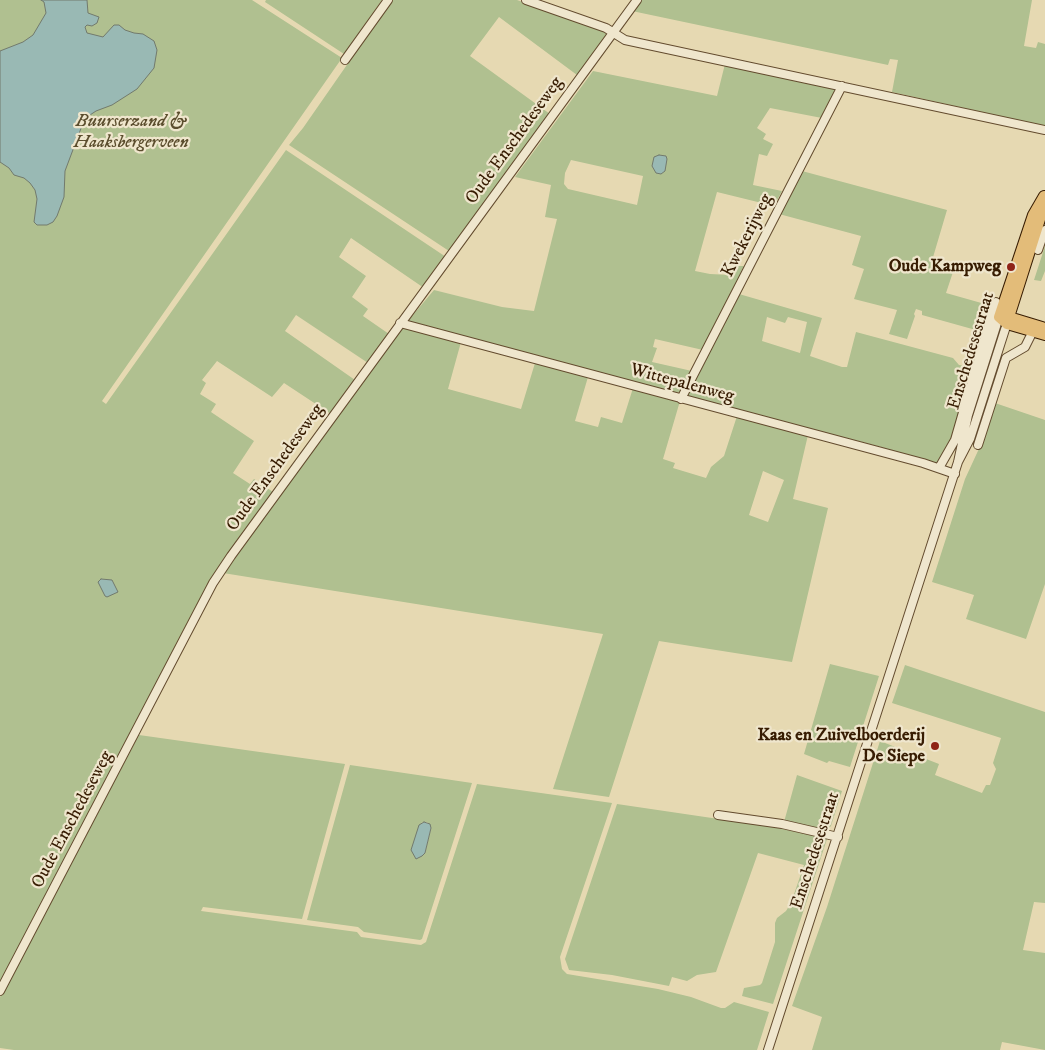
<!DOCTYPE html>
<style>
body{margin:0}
canvas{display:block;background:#e6d9b2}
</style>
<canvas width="1045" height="1050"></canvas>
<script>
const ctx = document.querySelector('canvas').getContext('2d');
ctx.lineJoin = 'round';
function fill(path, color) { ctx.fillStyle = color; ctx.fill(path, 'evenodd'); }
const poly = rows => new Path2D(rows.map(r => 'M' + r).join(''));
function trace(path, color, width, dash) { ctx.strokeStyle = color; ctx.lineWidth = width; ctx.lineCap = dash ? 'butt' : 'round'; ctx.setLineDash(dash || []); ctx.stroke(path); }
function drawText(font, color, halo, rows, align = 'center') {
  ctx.font = font + ' "IM FELL DW Pica",serif'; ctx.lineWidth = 4.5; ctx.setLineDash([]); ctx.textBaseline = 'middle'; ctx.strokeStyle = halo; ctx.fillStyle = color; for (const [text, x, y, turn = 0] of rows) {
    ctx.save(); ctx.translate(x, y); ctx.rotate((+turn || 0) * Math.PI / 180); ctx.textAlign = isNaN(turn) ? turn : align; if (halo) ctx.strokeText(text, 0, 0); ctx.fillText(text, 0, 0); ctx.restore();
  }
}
const green = poly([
 [0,0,252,0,342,58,102,401,106,404,286,150,446,257,424,288,351,238,339,257,366,276,352,297,368,309,363,316,389,334,368,363,296,315,285,331,355,380,331,414,284,383,272,397,217,361,202,380,206,383,200,394,216,404,211,412,254,441,233,473,250,484,254,479,273,492,234,546,149,699,0,982],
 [266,0,382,0,344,54,265,2],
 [392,0,517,0,609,32,577,75,499,17,470,56,550,114,449,251,289,145,303,128],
 [641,0,1032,0,1024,46,1036,48,1038,42,1045,44,1045,126,892,92,898,60,890,59,888,65,632,11],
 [725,64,836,88,822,118,770,108,757,128,766,134,763,139,773,144,767,156,759,154,753,185,782,191,774,206,717,192,695,271,710,274,730,275,734,273,737,266,744,266,703,350,655,339,653,347,657,348,652,362,692,371,682,391,676,393,407,322,434,290,502,307,534,311,557,219,545,217,551,185,515,177,593,71,717,96],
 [571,160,643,176,637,205,568,189,564,184,565,173],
 [802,171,947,210,931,264,954,269,946,293,992,306,983,332,922,315,922,311,916,309,914,314,915,316,907,339,889,334,897,310,854,299,864,269,852,265,861,236,779,214],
 [1045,246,1045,271,1041,281,1034,280],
 [739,294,822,318,810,356,842,367,847,367,856,332,953,358,959,365,973,367,955,429,946,452,939,462,935,465,885,448,690,397,688,395,689,390],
 [767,317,785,323,788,317,807,322,800,353,762,341],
 [403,327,461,342,448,389,521,409,535,363,588,377,575,421,598,427,601,417,622,423,633,388,680,401,663,459,675,463,673,468,706,478,711,467,724,456,737,416,808,435,793,499,828,508,792,662,659,641,609,797,553,789,603,634,223,573,398,330],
 [763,471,784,480,768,522,749,515],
 [995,403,1045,420,1045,584,1026,639,966,619,974,595,932,582,965,479,983,440],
 [830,664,879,676,850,767,829,761,827,763,804,754],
 [905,665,1045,712,1045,903,1034,902,1023,950,1045,953,1045,1050,1002,1042,1000,1050,812,1050,822,1017,792,1006,827,907,880,741,939,764,935,775,982,793,986,785,990,785,996,769,993,763,1001,738,892,703],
 [139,735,345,764,302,919,203,907,201,911,357,932,361,937,421,945,426,942,477,784,612,803,560,957,562,969,567,974,658,989,691,997,721,1008,725,1008,734,1002,769,1012,757,1050,14,1050,0,1048,0,997],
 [350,765,472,783,422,939,420,940,364,932,358,927,307,920],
 [424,822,427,822,431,828,425,853,421,823],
 [797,775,842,791,831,826,827,830,784,822],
 [617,804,773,827,826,838,827,839,773,1004,742,996,744,988,760,985,762,983,775,942,775,923,777,918,786,911,791,903,804,865,758,853,716,972,697,975,687,981,672,977,669,986,612,975,569,970,565,959]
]);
const water = poly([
 [41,0,87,0,88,13,99,17,97,23,92,26,87,25,85,27,87,33,103,37,114,25,119,25,125,30,134,33,143,34,154,41,157,50,154,68,137,89,112,105,96,111,87,117,83,123,65,171,64,197,57,216,53,222,47,225,37,225,34,222,37,199,35,190,30,183,24,178,14,175,9,168,0,162,0,51,23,42,33,35,46,13,44,2,41,0],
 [659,155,666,156,667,159,665,171,661,174,656,173,652,166,654,157,659,155],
 [101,579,112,580,118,592,107,597,105,596,98,582,101,579],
 [424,822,430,824,431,828,425,853,422,856,416,859,411,850,419,825,424,822]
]);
const minor = poly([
 [526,0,606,28,625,40,1045,130],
 [345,60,388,0],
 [1038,250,1045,230],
 [400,323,923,463,955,474],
 [681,399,842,86],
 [978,445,1006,358,1025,347,1035,327],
 [939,468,955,440,972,381,996,302],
 [718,815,782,824,838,837],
 [0,991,213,583,231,556,637,0],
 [768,1050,958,462,968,415,999,317,1009,317,970,439,958,462]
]);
const major = poly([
 [1044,196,1033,215,999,317,1007,324,1045,335],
 [1042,327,1009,317,1042,213,1044,199]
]);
const markers = [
 [1011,267,5,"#8f2418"],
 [935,746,5,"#8f2418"]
];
const parkNames = [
 ["Buurserzand &",131,122],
 ["Haaksbergerveen",131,143]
];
const streetNames = [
 ["Oude Enschedeseweg",515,141,-54],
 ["Kwekerijweg",748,236,-63],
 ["Enschedesestraat",972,351,-73],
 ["Wittepalenweg",682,384,15],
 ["Oude Enschedeseweg",276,468,-54],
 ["Oude Enschedeseweg",73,820,-62],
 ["Enschedesestraat",816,851,-72]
];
const poiNames = [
 ["Oude Kampweg",1001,267],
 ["Kaas en Zuivelboerderij",925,736],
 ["De Siepe",925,757]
];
fill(green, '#b0c090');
fill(water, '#99b9b4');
trace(water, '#727a6d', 1);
trace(minor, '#634b2e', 10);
trace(major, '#371c02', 12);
trace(minor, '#efe6cd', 8);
trace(major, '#e3bc79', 10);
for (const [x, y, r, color] of markers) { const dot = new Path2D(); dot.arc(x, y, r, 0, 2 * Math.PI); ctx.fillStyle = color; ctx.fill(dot); trace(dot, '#efe6cd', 2); }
drawText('italic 18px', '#5b4d2d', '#efe6cd', parkNames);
drawText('18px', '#371c02', '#efe6cd', streetNames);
drawText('bold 18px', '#371c02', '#efe6cd', poiNames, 'right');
</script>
